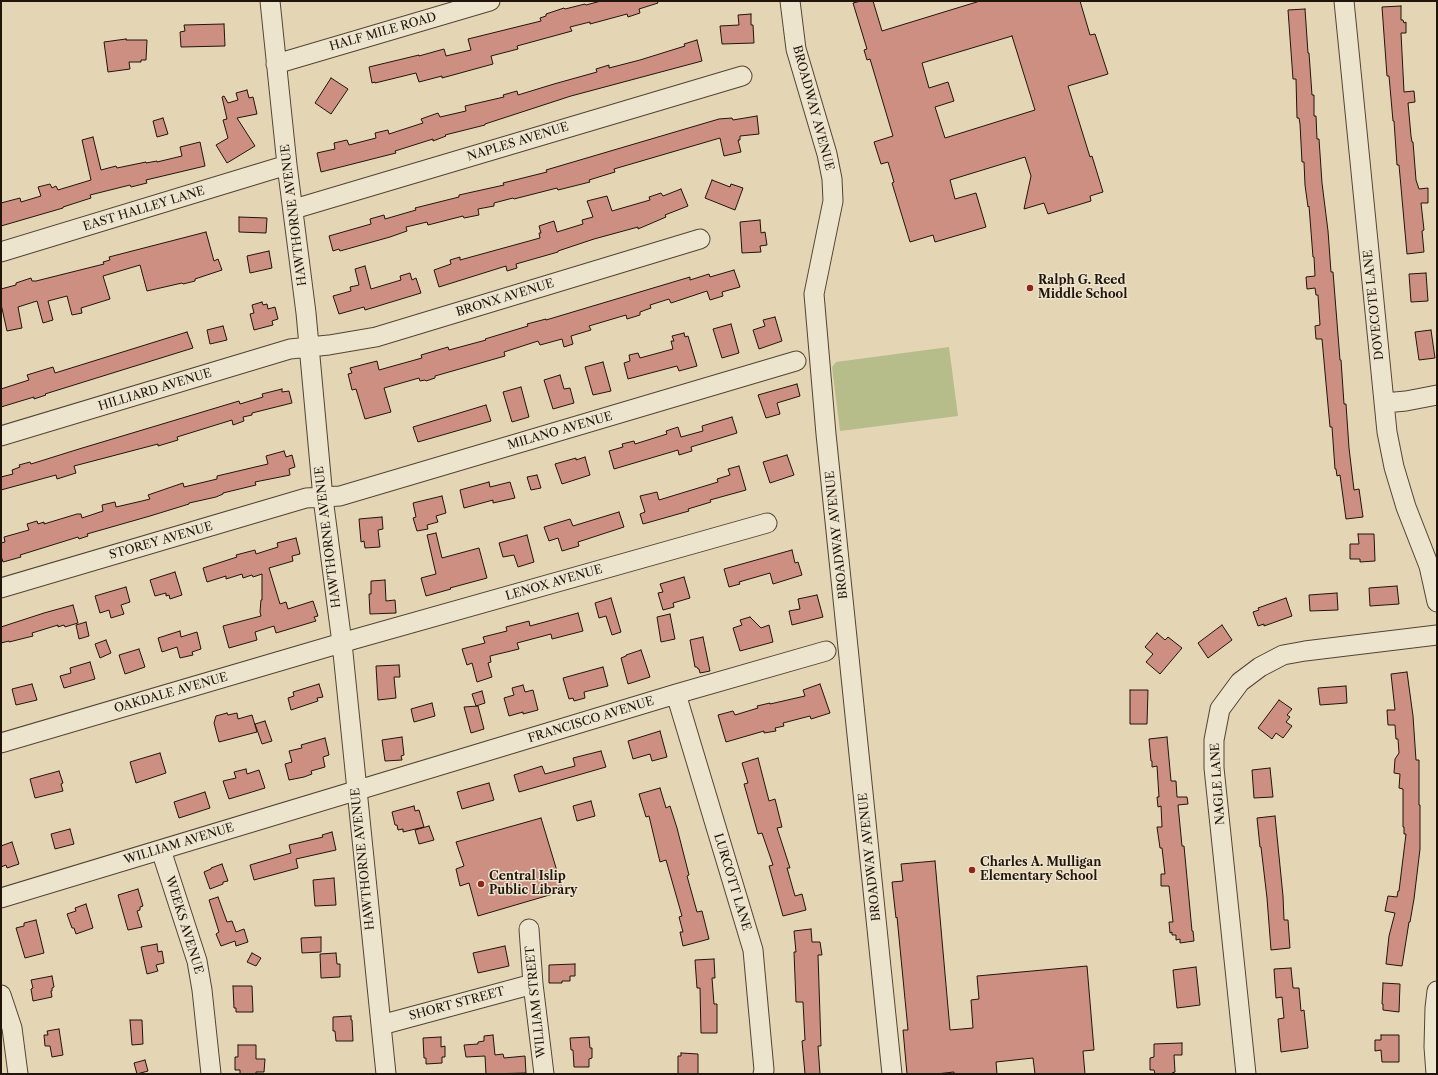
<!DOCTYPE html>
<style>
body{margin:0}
#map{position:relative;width:1438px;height:1075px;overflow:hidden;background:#e4d5b4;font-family:"Libre Caslon Text",serif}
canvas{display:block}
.frame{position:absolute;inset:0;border:2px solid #21140a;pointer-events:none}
</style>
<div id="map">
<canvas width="1438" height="1075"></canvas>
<div class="frame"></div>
</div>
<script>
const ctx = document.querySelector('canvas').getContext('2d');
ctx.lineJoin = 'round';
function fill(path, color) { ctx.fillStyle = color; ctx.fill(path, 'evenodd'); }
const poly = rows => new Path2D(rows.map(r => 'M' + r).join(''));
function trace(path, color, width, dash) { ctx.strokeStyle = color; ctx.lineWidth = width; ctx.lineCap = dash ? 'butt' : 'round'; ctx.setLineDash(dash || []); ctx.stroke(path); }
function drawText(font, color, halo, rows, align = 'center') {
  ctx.font = font + ' "Libre Caslon Text",serif'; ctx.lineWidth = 3; ctx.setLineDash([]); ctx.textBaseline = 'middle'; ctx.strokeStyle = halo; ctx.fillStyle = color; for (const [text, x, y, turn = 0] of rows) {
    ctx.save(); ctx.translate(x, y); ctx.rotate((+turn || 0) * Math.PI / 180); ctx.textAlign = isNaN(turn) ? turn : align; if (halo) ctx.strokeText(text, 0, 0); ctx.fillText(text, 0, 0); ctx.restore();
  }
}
const green = poly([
 [949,347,958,416,840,431,832,367,836,362]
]);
const building = poly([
 [601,1,657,1,658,3,639,9,640,13,628,17,627,14,590,24,590,22,570,27,572,31,517,46,518,49,491,56,493,64,442,78,442,76,419,82,416,73,375,83,375,82,372,83,369,67,419,55,419,56,444,49,446,56,471,50,468,39,541,21,540,18,546,16,546,14,564,8,565,9,585,4,586,5,601,1],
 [861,1,873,1,882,31,980,1,1080,1,1090,35,1095,34,1108,74,1068,86,1090,157,1092,156,1103,192,1090,196,1091,201,1048,214,1044,203,1024,209,1031,176,1025,157,950,180,955,199,976,193,986,227,935,242,933,235,910,242,892,183,894,182,888,162,881,164,874,142,893,136,870,59,867,60,864,50,867,49,853,3,861,1],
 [1012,36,1035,110,945,138,935,107,954,101,948,82,929,88,922,63,1012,36],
 [1401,6,1401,20,1403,20,1404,23,1406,22,1406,33,1401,33,1404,92,1414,91,1415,102,1408,103,1411,136,1412,142,1413,142,1416,180,1419,189,1428,188,1428,203,1421,203,1424,230,1422,231,1424,252,1407,254,1399,165,1397,165,1394,121,1393,121,1389,76,1387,76,1382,7,1401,6],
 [1305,9,1308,53,1309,53,1312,95,1314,95,1314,116,1316,116,1317,139,1319,139,1322,183,1328,231,1331,272,1333,272,1340,360,1341,360,1344,404,1346,404,1349,448,1354,490,1359,489,1363,517,1346,519,1340,475,1337,476,1336,469,1335,469,1332,427,1330,427,1322,339,1316,339,1315,326,1320,325,1318,295,1316,295,1315,288,1307,289,1306,277,1315,276,1314,257,1313,257,1309,206,1308,207,1305,185,1304,162,1302,162,1300,124,1299,118,1297,118,1296,79,1293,79,1288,10,1305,9],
 [751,14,751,25,753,25,754,43,722,44,720,26,739,25,738,15,751,14],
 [224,24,225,46,181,47,180,32,185,31,184,25,224,24],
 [126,39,126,40,147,40,146,60,141,60,141,62,129,62,130,69,108,72,104,42,126,39],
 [697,40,702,61,571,96,485,124,485,125,445,135,446,136,433,141,433,139,395,151,396,153,321,172,317,153,335,149,334,143,347,140,349,145,376,138,375,133,388,130,389,134,423,123,421,119,438,113,440,117,466,111,465,106,504,97,503,95,517,91,518,95,554,84,597,72,596,69,609,65,609,68,640,60,685,46,684,44,697,40],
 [331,78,348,89,331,114,315,103,331,78],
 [247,90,249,98,253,97,257,114,237,118,255,146,227,163,216,145,228,138,223,120,227,119,222,97,224,96,228,103,238,100,236,93,247,90],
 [757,116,759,134,740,136,740,140,738,140,741,152,724,156,720,138,614,169,615,172,589,180,590,182,558,190,557,188,514,199,513,198,494,203,494,206,478,209,479,215,464,218,463,216,428,225,427,222,406,227,407,231,390,237,340,251,339,249,333,251,329,236,371,224,370,219,384,215,385,219,416,210,415,208,459,197,459,195,504,185,503,183,547,172,546,170,719,119,732,118,733,120,757,116],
 [163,118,168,134,157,137,153,121,163,118],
 [93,137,101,170,116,166,117,168,146,162,146,163,157,161,157,162,182,156,180,147,200,142,205,166,146,180,147,183,131,187,130,185,90,195,91,198,63,207,63,208,1,226,1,203,20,198,21,202,41,196,38,187,50,184,52,188,56,186,58,190,91,180,82,140,93,137],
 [712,180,730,187,731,184,743,188,735,210,705,198,712,180],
 [681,189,688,206,665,215,666,217,638,229,638,227,594,239,558,251,558,252,516,264,517,268,507,271,506,266,439,287,434,270,451,264,450,260,460,257,460,260,540,238,539,233,541,233,539,226,554,221,557,232,583,224,582,220,593,217,587,201,607,196,612,211,650,200,649,197,661,193,663,196,681,189],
 [239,217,267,218,266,233,239,232,239,217],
 [760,220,761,233,765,232,767,245,760,246,761,252,742,253,740,222,760,220],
 [206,232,214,261,218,259,222,270,195,279,195,281,183,284,182,283,147,291,140,265,103,276,110,299,81,308,82,313,72,315,67,296,48,301,53,320,43,323,37,301,18,307,22,328,7,331,1,304,1,289,16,285,16,283,31,278,32,281,36,281,104,264,103,262,110,260,109,257,206,232],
 [269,251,272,268,250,273,247,256,269,251],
 [365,266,371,289,401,280,400,276,410,273,412,280,416,278,421,293,365,310,364,307,339,314,333,296,351,291,350,287,359,285,355,269,365,266],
 [734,270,740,287,722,292,723,296,710,300,707,291,671,303,669,299,650,305,651,308,640,312,640,315,627,319,626,315,589,326,591,330,571,336,573,344,564,347,562,339,540,345,538,341,504,352,505,356,435,376,435,378,426,381,425,380,420,381,419,378,384,388,391,412,365,419,356,389,352,390,348,374,352,373,350,368,377,361,379,370,422,358,421,355,448,347,449,350,486,340,485,339,528,326,527,324,546,319,546,320,690,277,690,280,709,274,710,277,734,270],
 [1426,273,1428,301,1411,302,1409,274,1426,273],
 [262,302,263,305,267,304,268,309,275,307,278,319,272,321,273,325,254,330,250,314,254,313,252,305,262,302],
 [775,317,782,341,759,349,753,330,765,326,763,320,775,317],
 [731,324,739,353,722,358,713,329,731,324],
 [223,326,227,340,210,344,207,330,223,326],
 [1431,330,1435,358,1419,360,1415,332,1431,330],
 [187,332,193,348,45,394,46,395,34,399,34,397,1,407,1,389,29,380,27,375,53,367,55,373,187,332],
 [684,333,685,337,688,336,697,366,679,371,677,366,628,379,624,363,630,361,629,355,638,353,640,358,673,349,671,341,674,341,672,336,684,333],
 [603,362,611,391,593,395,585,367,603,362],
 [560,375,564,389,570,388,574,403,553,409,544,380,560,375],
 [797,384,800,396,777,403,780,414,766,418,758,395,797,384],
 [521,387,529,417,512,422,503,392,521,387],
 [282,389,282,392,289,391,292,403,252,413,252,415,243,417,244,421,233,425,232,420,177,437,178,440,158,446,158,444,74,466,76,473,57,479,56,475,1,490,1,477,13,474,12,470,20,467,19,465,30,462,31,464,79,449,239,401,240,404,263,397,262,394,282,389],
 [486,405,491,421,418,442,413,427,486,405],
 [732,417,737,433,691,447,692,451,679,455,678,450,614,469,609,451,623,447,622,444,634,441,635,444,667,434,666,431,678,427,681,437,703,431,702,426,732,417],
 [284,451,286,457,292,455,295,467,289,469,290,475,255,482,256,485,223,493,223,494,216,497,189,503,189,504,150,516,87,534,88,536,79,539,78,537,20,555,21,557,3,562,1,556,1,543,5,542,4,537,29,530,27,524,37,521,38,524,44,522,44,524,77,514,81,514,82,518,103,511,102,505,115,502,116,507,142,501,150,499,148,495,183,483,184,487,217,479,217,476,268,464,266,456,284,451],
 [787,455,794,475,770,483,763,462,787,455],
 [585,457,590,475,562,484,555,464,576,458,576,460,585,457],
 [739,466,746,490,710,500,711,502,688,509,689,511,643,524,640,514,645,512,640,496,657,492,659,500,718,482,717,479,730,475,728,469,739,466],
 [537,475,541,488,531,490,527,477,537,475],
 [489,482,490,487,510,482,515,498,493,503,493,500,464,508,460,490,489,482],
 [442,496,446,513,436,516,438,522,427,525,428,529,417,531,413,518,416,517,413,503,442,496],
 [619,512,624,527,578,542,579,546,562,551,558,538,549,541,544,527,570,519,573,526,619,512],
 [382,517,383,529,378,530,380,547,365,548,364,541,361,542,359,519,382,517],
 [436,533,442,558,479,548,487,578,450,588,451,589,426,596,421,578,436,574,427,535,436,533],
 [1358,534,1374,534,1375,561,1360,562,1360,559,1350,559,1350,544,1359,544,1358,534],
 [527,535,534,562,518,567,514,555,503,557,499,543,527,535],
 [296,538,300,554,292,556,293,561,269,568,280,604,286,602,288,609,313,601,318,616,314,617,316,621,276,633,274,626,255,632,257,640,229,648,223,626,261,616,260,612,261,600,262,600,262,574,253,577,252,575,243,578,242,574,226,579,226,576,207,582,203,568,237,557,236,555,255,550,256,554,278,547,277,543,296,538],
 [792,550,795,563,798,562,802,575,773,584,770,573,739,582,740,584,729,587,724,569,792,550],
 [175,572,182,595,170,599,169,595,166,596,166,593,155,596,150,580,175,572],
 [684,577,690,598,673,603,674,607,663,610,658,593,663,592,660,584,684,577],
 [385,580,386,601,395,600,396,613,370,614,369,594,371,594,371,581,385,580],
 [1397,586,1399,604,1370,606,1369,588,1397,586],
 [126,587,130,602,121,605,124,614,111,618,109,610,100,613,95,596,126,587],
 [1337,593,1338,610,1310,611,1309,595,1337,593],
 [817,595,823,617,792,625,789,611,800,609,798,599,817,595],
 [611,598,621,632,612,635,606,616,599,618,595,603,611,598],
 [1286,598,1292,616,1264,626,1264,624,1258,626,1253,612,1259,610,1258,608,1286,598],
 [73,605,78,623,65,627,64,625,58,627,58,625,32,633,33,636,9,642,9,641,1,643,1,627,44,613,73,605],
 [578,613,583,631,552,639,551,634,517,643,519,649,490,656,491,662,488,663,492,677,477,682,472,663,467,665,462,649,485,643,483,637,507,631,506,627,529,621,530,626,578,613],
 [670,614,675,639,661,642,657,617,670,614],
 [750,617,761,628,769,625,773,642,740,651,733,628,742,625,740,620,750,617],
 [86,622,89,636,79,639,76,625,86,622],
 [1222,625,1232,640,1208,658,1198,643,1222,625],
 [180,631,181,637,197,632,201,649,192,652,193,655,180,658,177,647,162,652,158,638,180,631],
 [1157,633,1165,640,1168,637,1182,648,1160,674,1146,662,1153,654,1145,647,1157,633],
 [703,637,710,671,700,673,699,669,698,669,697,667,695,667,690,640,703,637],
 [106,640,111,653,100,658,95,644,106,640],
 [139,649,145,667,125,674,119,655,139,649],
 [641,650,650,677,628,684,621,658,626,656,626,655,641,650],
 [90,662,95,679,64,688,60,676,71,673,70,668,90,662],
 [399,665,400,677,394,677,396,698,378,700,376,666,399,665],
 [603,667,608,686,584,692,585,698,574,701,573,698,569,699,563,678,603,667],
 [1407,672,1413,716,1416,760,1419,760,1419,805,1420,805,1420,849,1414,899,1410,922,1409,922,1402,966,1386,964,1389,936,1395,913,1385,911,1388,896,1397,897,1398,891,1399,891,1406,834,1404,834,1404,827,1403,827,1403,789,1399,788,1400,774,1394,773,1395,759,1399,753,1398,739,1396,739,1395,725,1388,725,1387,710,1395,710,1391,674,1407,672],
 [32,684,37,700,16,705,12,689,32,684],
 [319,684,323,697,317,698,318,701,291,710,288,698,294,696,293,692,319,684],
 [820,684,830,713,811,719,810,716,783,723,784,726,775,728,776,731,764,733,764,731,726,742,718,715,733,711,735,715,758,708,757,706,770,703,770,704,805,696,803,690,820,684],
 [523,685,525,692,533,690,538,710,523,714,523,712,509,716,504,698,514,695,512,688,523,685],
 [1346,686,1347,703,1320,705,1318,688,1346,686],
 [1130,690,1148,690,1147,724,1130,724,1130,690],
 [482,691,485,703,476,706,472,694,482,691],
 [1279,700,1292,709,1287,715,1290,717,1286,722,1292,726,1283,738,1276,733,1272,739,1258,728,1279,700],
 [432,703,435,716,414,722,411,709,432,703],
 [478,706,484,729,471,733,464,707,478,706],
 [227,713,228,715,237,713,238,719,252,715,257,732,219,742,214,723,216,716,227,713],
 [265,721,272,741,262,744,255,724,265,721],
 [660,731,667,757,652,761,650,754,633,759,628,741,660,731],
 [402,737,404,755,401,756,402,760,385,761,382,740,402,737],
 [1167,737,1171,781,1176,781,1177,797,1187,797,1188,804,1178,805,1182,846,1184,846,1192,931,1193,931,1194,941,1180,943,1180,939,1176,940,1176,935,1172,935,1172,932,1170,933,1169,922,1173,922,1169,886,1161,886,1161,874,1165,874,1162,848,1160,848,1157,827,1162,827,1161,806,1158,807,1157,797,1159,797,1157,766,1152,767,1152,761,1151,761,1149,739,1167,737],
 [325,738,329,755,323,757,325,767,311,771,312,774,304,777,289,780,285,764,292,762,289,751,302,748,301,745,325,738],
 [601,751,606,767,519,792,514,775,542,766,545,774,575,766,573,758,601,751],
 [160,753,166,773,136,783,130,762,160,753],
 [758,758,769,801,775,799,782,827,777,828,790,868,787,868,795,896,802,894,806,910,783,916,769,866,773,865,762,833,758,834,744,784,748,783,742,763,758,758],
 [1270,768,1273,797,1254,798,1252,770,1270,768],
 [246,769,247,774,259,770,265,788,229,799,223,781,236,778,234,772,246,769],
 [59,771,63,783,61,784,63,791,35,798,30,779,59,771],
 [489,783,494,800,462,809,457,792,489,783],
 [660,788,666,808,670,806,677,828,689,875,687,876,697,912,702,911,709,939,683,946,680,932,683,932,679,917,682,916,666,860,660,862,649,816,646,817,639,794,660,788],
 [205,792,210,808,179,818,174,802,205,792],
 [591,801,595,816,577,821,573,806,591,801],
 [414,806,415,811,419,810,424,827,403,832,403,829,398,830,397,825,395,825,392,812,414,806],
 [1275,816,1283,896,1284,920,1288,920,1290,948,1271,950,1267,898,1261,847,1260,847,1257,818,1275,816],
 [541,818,563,891,478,916,469,883,460,886,456,869,464,866,456,842,541,818],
 [429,826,434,840,419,844,415,830,429,826],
 [70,829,74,844,55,849,51,834,70,829],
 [332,832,336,850,296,859,298,868,254,880,250,865,291,853,289,845,323,837,322,835,332,832],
 [12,842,19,864,7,868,6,865,1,867,1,846,12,842],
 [935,861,950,1030,973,1028,971,1000,979,999,977,976,1087,966,1094,1050,1083,1051,1085,1074,1035,1074,1033,1058,996,1062,997,1074,954,1074,954,1072,936,1074,907,1074,903,1030,908,1030,897,917,896,918,892,882,903,881,901,864,935,861],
 [222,864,228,881,223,882,223,884,210,889,204,872,211,869,211,868,222,864],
 [334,878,336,905,315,906,313,880,334,878],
 [138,889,143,906,140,907,140,910,137,911,142,927,128,930,118,895,138,889],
 [218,897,227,922,232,921,236,932,244,929,248,942,236,946,235,941,221,946,216,934,219,932,209,900,218,897],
 [86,904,93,928,76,934,74,928,72,928,67,914,76,911,75,908,86,904],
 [36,920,44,953,25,958,16,928,24,926,24,923,36,920],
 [811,929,812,942,820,942,822,955,818,955,821,1046,818,1046,820,1074,805,1074,802,1041,805,1040,803,1002,796,1002,794,952,796,952,794,931,811,929],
 [321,937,321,952,302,953,301,938,321,937],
 [157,944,158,952,162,951,164,963,156,965,158,971,147,974,141,947,157,944],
 [505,946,509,966,478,973,473,953,505,946],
 [252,953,261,958,256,966,247,962,252,953],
 [336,953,337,964,340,964,340,977,321,978,320,954,336,953],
 [714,959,715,978,712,978,714,1004,717,1004,717,1033,701,1033,700,988,697,988,695,960,714,959],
 [575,964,575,976,570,976,570,981,562,981,562,983,549,983,549,965,575,964],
 [1196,967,1200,1005,1177,1008,1173,970,1196,967],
 [1291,968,1293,988,1299,988,1301,1011,1304,1010,1308,1048,1281,1052,1278,1019,1284,1018,1282,997,1276,998,1274,969,1291,968],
 [52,976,54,987,52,988,52,991,51,991,52,997,33,1001,31,989,33,988,31,980,52,976],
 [1383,983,1400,984,1399,1012,1383,1010,1383,1004,1382,1004,1383,983],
 [233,986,252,986,253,1012,236,1012,236,1008,234,1008,233,986],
 [351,1016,351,1020,352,1020,353,1041,336,1041,335,1031,333,1031,333,1017,351,1016],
 [130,1020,142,1020,143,1044,132,1045,130,1020],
 [59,1029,63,1055,52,1057,50,1046,45,1046,44,1035,48,1035,47,1031,59,1029],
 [493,1035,495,1055,503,1054,504,1058,525,1056,526,1073,486,1074,485,1056,466,1057,464,1045,478,1044,478,1042,484,1041,484,1036,493,1035],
 [1381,1035,1399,1035,1399,1062,1382,1062,1381,1050,1375,1051,1375,1040,1381,1040,1381,1035],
 [441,1037,441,1047,445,1046,445,1057,442,1057,442,1063,426,1064,426,1058,424,1058,423,1038,441,1037],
 [589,1037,590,1048,592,1048,592,1058,589,1059,589,1067,574,1067,573,1050,571,1050,570,1038,589,1037],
 [1182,1043,1182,1055,1174,1055,1175,1072,1172,1073,1172,1074,1155,1074,1154,1070,1150,1070,1150,1058,1154,1057,1154,1044,1182,1043],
 [238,1045,256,1045,256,1059,265,1059,264,1072,256,1072,256,1074,240,1074,240,1070,235,1070,235,1057,238,1057,238,1045],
 [681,1053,698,1054,698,1074,678,1074,678,1056,681,1056,681,1053],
 [145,1060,148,1071,137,1074,134,1063,145,1060]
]);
const minor = poly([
 [270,1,287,165,306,313,323,498,342,643,386,1074],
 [790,1,796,49,827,154,832,179,833,201,814,294,826,434,892,1074],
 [1344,1,1387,432,1394,467,1406,507,1429,566,1437,602],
 [276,64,490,1],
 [294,209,742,76],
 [1,252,287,165],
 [1384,403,1406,401,1437,395],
 [1,436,290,349,329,345,376,337,700,239],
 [1,588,306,498,340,496,796,361],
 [676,694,753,950,764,1070,763,1074],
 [1,743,355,639,767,523],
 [161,850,197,961,202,990,211,1074],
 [1,898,676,694,826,651],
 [529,929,533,984,544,1074],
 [1,995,12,1028,18,1074],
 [381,1025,533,984],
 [1246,1074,1214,768,1214,740,1220,709,1240,682,1260,667,1283,655,1305,651,1437,635],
 [1436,1074,1434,1047,1435,1008,1437,991]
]);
const markers = [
 [1030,288,4,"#8f2418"],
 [972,870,4,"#8f2418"],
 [481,884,4,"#8f2418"]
];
const streetNames = [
 ["HALF MILE ROAD",383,32,-16],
 ["BROADWAY AVENUE",813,108,75],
 ["NAPLES AVENUE",518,142,-17],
 ["EAST HALLEY LANE",144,209,-17],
 ["HAWTHORNE AVENUE",294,215,-97],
 ["BRONX AVENUE",505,298,-17],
 ["DOVECOTE LANE",1374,305,-96],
 ["HILLIARD AVENUE",155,390,-17],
 ["MILANO AVENUE",560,431,-16],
 ["BROADWAY AVENUE",837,535,-96],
 ["HAWTHORNE AVENUE",328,537,-97],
 ["STOREY AVENUE",161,541,-16],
 ["LENOX AVENUE",554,583,-16],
 ["OAKDALE AVENUE",171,693,-16],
 ["FRANCISCO AVENUE",591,720,-17],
 ["NAGLE LANE",1218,784,-94],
 ["WILLIAM AVENUE",179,844,-17],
 ["BROADWAY AVENUE",870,857,-96],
 ["HAWTHORNE AVENUE",363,859,-96],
 ["LURCOTT LANE",732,882,73],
 ["WEEKS AVENUE",184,925,73],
 ["WILLIAM STREET",536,1002,-96],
 ["SHORT STREET",457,1004,-15]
];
const poiNames = [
 ["Ralph G. Reed",1038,281],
 ["Middle School",1038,295],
 ["Charles A. Mulligan",980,863],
 ["Elementary School",980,877],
 ["Central Islip",489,877],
 ["Public Library",489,891]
];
fill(green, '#b7bc8b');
fill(building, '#ce8f83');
trace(building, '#21140a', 1);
trace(minor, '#524434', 21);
trace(minor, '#ede4ce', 19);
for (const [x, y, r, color] of markers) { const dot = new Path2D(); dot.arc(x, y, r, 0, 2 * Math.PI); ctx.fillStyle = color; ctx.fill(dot); trace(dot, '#ede4ce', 1.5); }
drawText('12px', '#21140a', '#ede4ce', streetNames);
drawText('bold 12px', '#21140a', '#ede4ce', poiNames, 'left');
</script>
